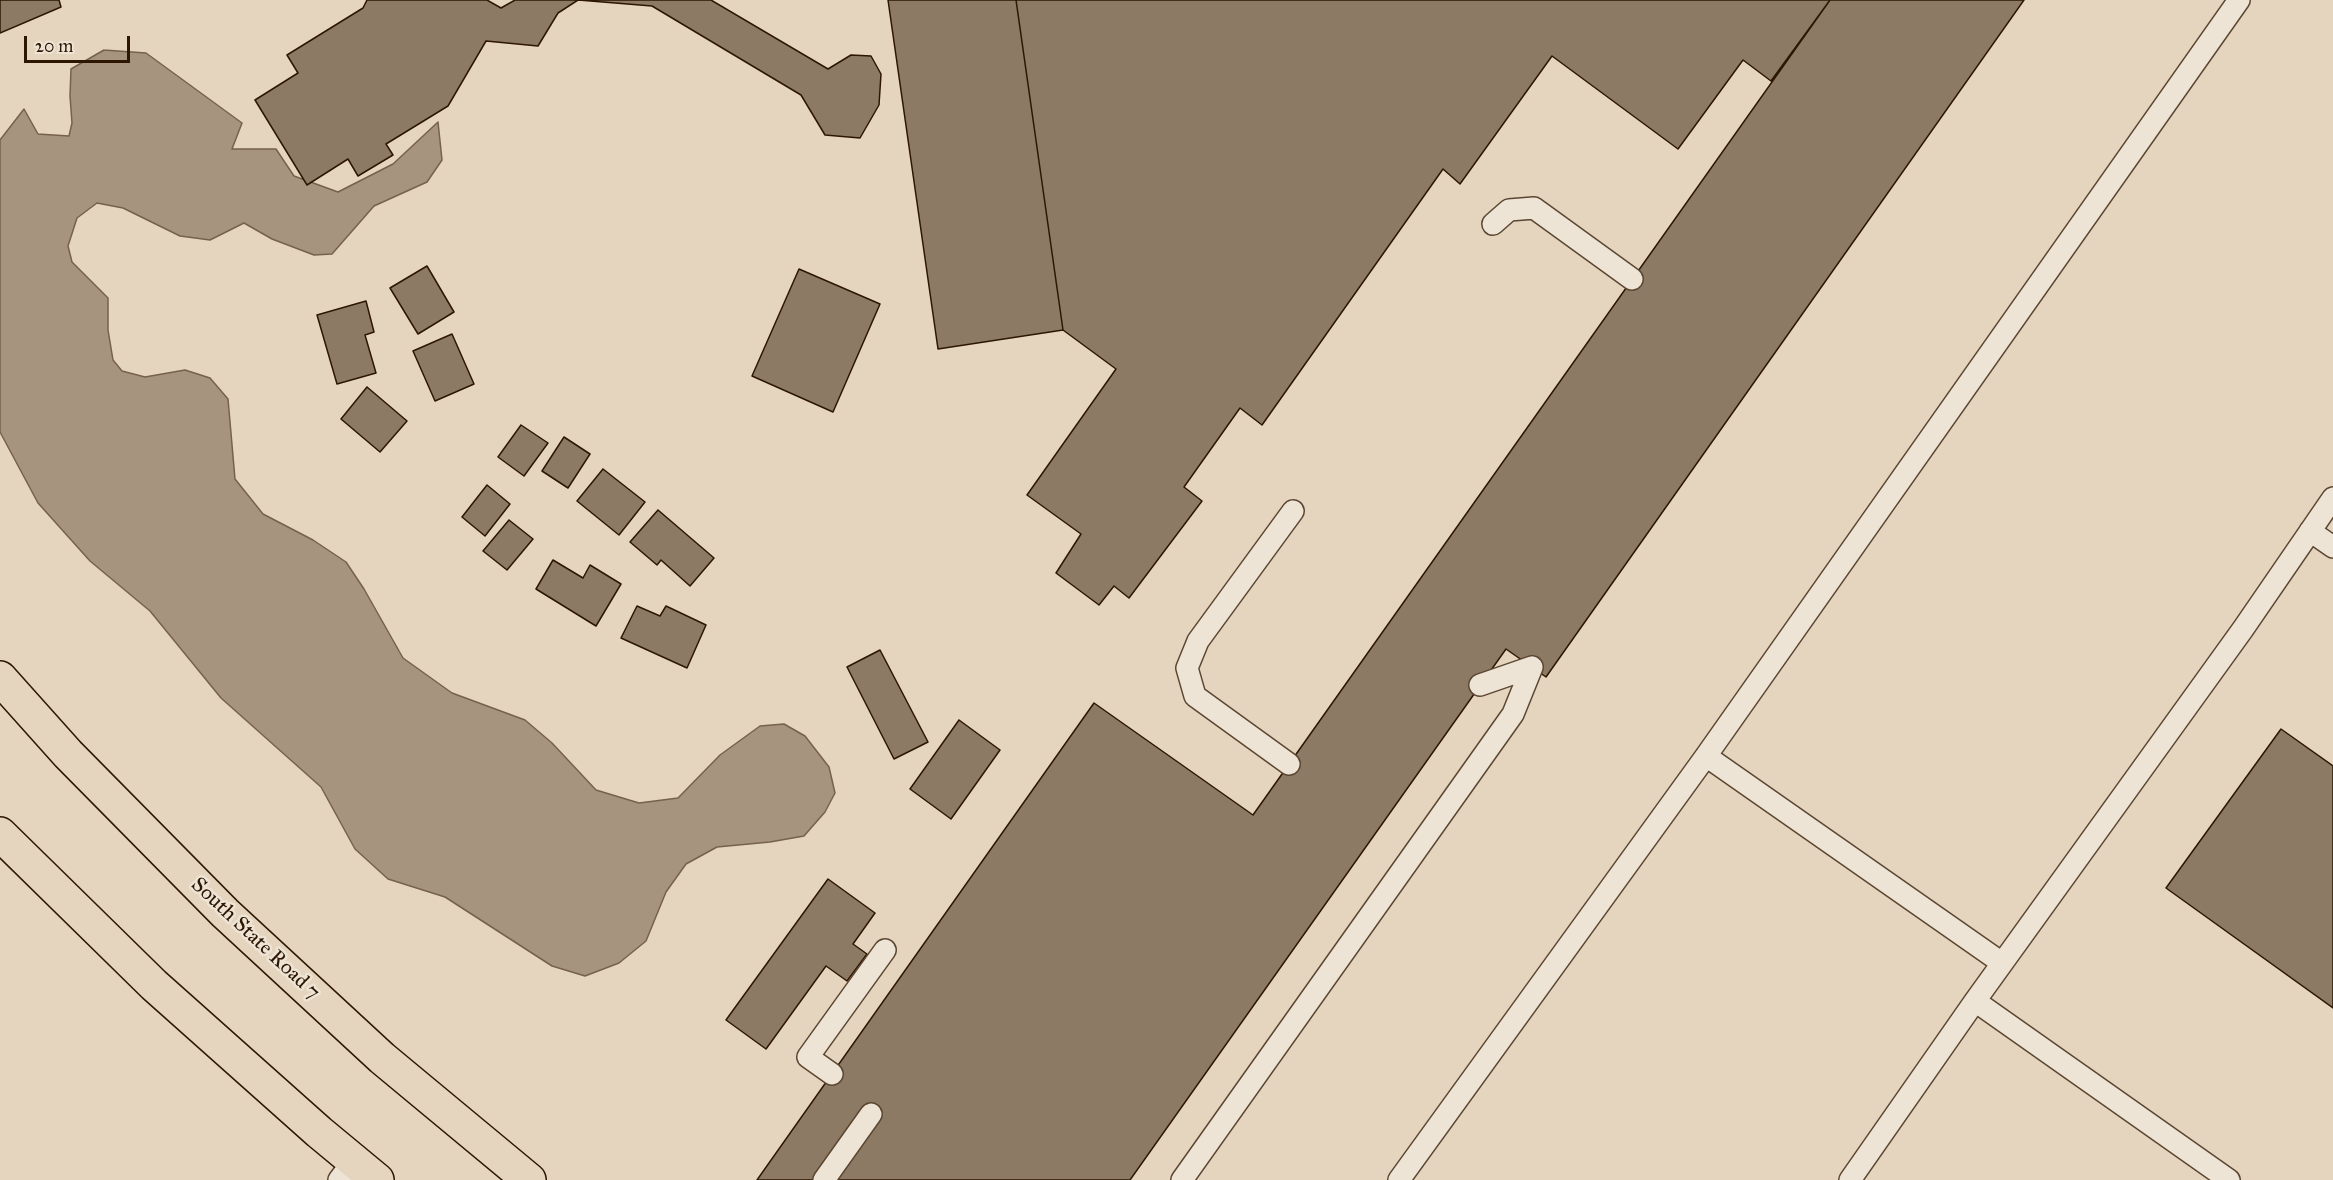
<!DOCTYPE html>
<style>
body{margin:0}
#map{position:relative;width:2333px;height:1180px;overflow:hidden;background:#e5d5be;font-family:"IM FELL Great Primer",serif}
canvas{display:block}
.scale{position:absolute;left:24px;top:36px;width:106px;height:27px;box-sizing:border-box;border:3px solid #2d1702;border-top:0;padding-left:8px;font-size:18px;line-height:21px;white-space:nowrap;color:#2d1702;-webkit-text-stroke:4px #eee4d5;paint-order:stroke}
</style>
<div id="map">
<canvas width="2333" height="1180"></canvas>
<div class="scale">20 m</div>
</div>
<script>
const ctx = document.querySelector('canvas').getContext('2d');
ctx.lineJoin = 'round';
function fill(path, color) { ctx.fillStyle = color; ctx.fill(path, 'evenodd'); }
const poly = rows => new Path2D(rows.map(r => 'M' + r).join(''));
function trace(path, color, width, dash) { ctx.strokeStyle = color; ctx.lineWidth = width; ctx.lineCap = dash ? 'butt' : 'round'; ctx.setLineDash(dash || []); ctx.stroke(path); }
function drawText(font, color, halo, rows, align = 'center') {
  ctx.font = font + ' "IM FELL Great Primer",serif'; ctx.lineWidth = 5; ctx.setLineDash([]); ctx.textBaseline = 'middle'; ctx.strokeStyle = halo; ctx.fillStyle = color; for (const [text, x, y, turn = 0] of rows) {
    ctx.save(); ctx.translate(x, y); ctx.rotate((+turn || 0) * Math.PI / 180); ctx.textAlign = isNaN(turn) ? turn : align; if (halo) ctx.strokeText(text, 0, 0); ctx.fillText(text, 0, 0); ctx.restore();
  }
}
const water = poly([
 [104,50,146,53,242,123,232,149,276,149,294,176,338,192,393,164,438,122,442,160,427,182,374,206,332,254,314,255,272,239,244,223,210,240,180,236,123,208,97,203,77,218,68,246,72,262,108,298,108,330,113,360,122,371,145,377,185,370,210,378,228,399,235,479,263,514,313,540,346,562,364,589,403,658,452,693,525,720,552,743,596,790,639,803,678,798,720,755,760,726,784,724,805,736,829,767,835,793,825,812,804,836,770,842,717,847,686,864,666,892,646,941,619,963,585,976,552,966,445,897,388,879,355,849,321,787,221,698,150,611,90,561,38,503,0,432,0,140,24,109,38,134,69,136,72,123,70,96,71,69,104,50]
]);
const building = poly([
 [0,0,59,0,61,7,0,33,0,0],
 [367,0,487,0,501,8,515,0,711,0,828,69,851,55,871,56,881,74,879,105,860,138,825,135,801,95,652,6,578,0,558,13,538,46,486,41,448,106,386,144,393,155,358,176,348,159,307,185,255,100,298,73,287,55,363,8,367,0],
 [888,0,1016,0,1063,330,938,349,888,0],
 [1016,0,1830,0,1771,81,1743,60,1678,149,1552,56,1460,184,1443,169,1262,425,1240,408,1184,487,1202,501,1129,598,1114,586,1099,605,1056,573,1081,534,1027,495,1116,369,1063,330,1016,0],
 [1830,0,2024,0,1546,677,1506,649,1130,1180,757,1180,1094,703,1253,815,1830,0],
 [427,266,454,312,418,334,390,288,427,266],
 [799,269,880,304,833,412,752,376,799,269],
 [366,301,374,332,365,335,376,373,337,384,317,315,366,301],
 [452,334,474,384,435,401,413,351,452,334],
 [367,387,407,421,380,452,341,419,367,387],
 [521,425,548,443,524,476,498,457,521,425],
 [564,437,590,454,568,488,542,471,564,437],
 [603,469,645,502,619,535,577,501,603,469],
 [487,485,510,504,485,536,462,517,487,485],
 [658,510,714,558,690,586,661,560,657,565,630,542,658,510],
 [509,520,533,539,507,570,483,551,509,520],
 [553,560,583,578,590,565,621,584,596,626,536,589,553,560],
 [637,606,660,616,666,606,706,625,687,668,621,638,637,606],
 [880,650,928,742,894,759,847,667,880,650],
 [959,720,1000,750,951,819,910,789,959,720],
 [2281,729,2333,766,2333,1008,2166,888,2281,729],
 [828,879,875,913,853,944,867,954,847,981,826,966,766,1049,726,1020,828,879]
]);
const lane = poly([
 [1493,224,1509,210,1534,208,1632,279],
 [2310,531,2333,547],
 [1480,685,1532,667],
 [1706,756,2002,963],
 [1289,764,1195,696,1187,668,1198,641,1293,511],
 [1975,1001,2229,1180],
 [832,1074,808,1057,885,950],
 [339,1180,354,1160],
 [824,1180,871,1114],
 [1182,1180,1513,714,1532,667],
 [1399,1180,1706,756,2239,0],
 [1850,1180,1975,1001,2243,629,2333,498]
]);
const primary = poly([
 [0,678,68,754,225,913,382,1058,529,1180],
 [0,834,154,985,319,1132,377,1180]
]);
const streetNames = [
 ["South State Road 7",255,939,43]
];
fill(water, '#a6947e');
trace(water, '#76624c', 1.5);
fill(building, '#8d7a64');
trace(building, '#2d1702', 1.5);
trace(lane, '#5b4631', 24);
trace(primary, '#2d1702', 36);
trace(lane, '#eee4d5', 21);
trace(primary, '#e5d5be', 33);
drawText('21px', '#2d1702', '#eee4d5', streetNames);
</script>
